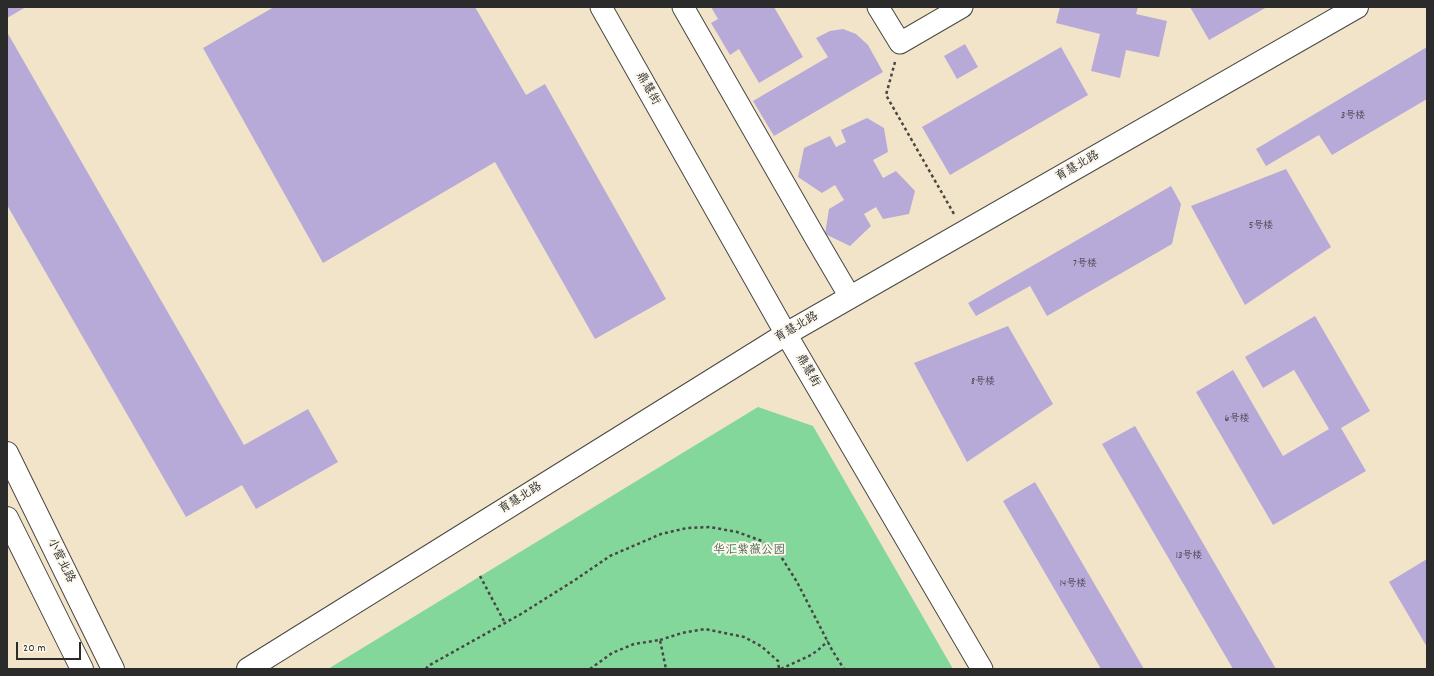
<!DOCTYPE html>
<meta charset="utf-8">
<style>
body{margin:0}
#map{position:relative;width:1434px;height:676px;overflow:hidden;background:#f2e4c8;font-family:Dekko,sans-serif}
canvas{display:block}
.frame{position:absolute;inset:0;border:8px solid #2b2b2b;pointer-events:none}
.scale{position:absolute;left:16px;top:642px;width:65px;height:18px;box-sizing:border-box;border:2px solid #2b2b2b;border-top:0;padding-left:5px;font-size:12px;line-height:14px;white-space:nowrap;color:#2b2b2b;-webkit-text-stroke:3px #fbf7ec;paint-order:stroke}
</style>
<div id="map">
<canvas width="1434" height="676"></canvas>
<div class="frame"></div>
<div class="scale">20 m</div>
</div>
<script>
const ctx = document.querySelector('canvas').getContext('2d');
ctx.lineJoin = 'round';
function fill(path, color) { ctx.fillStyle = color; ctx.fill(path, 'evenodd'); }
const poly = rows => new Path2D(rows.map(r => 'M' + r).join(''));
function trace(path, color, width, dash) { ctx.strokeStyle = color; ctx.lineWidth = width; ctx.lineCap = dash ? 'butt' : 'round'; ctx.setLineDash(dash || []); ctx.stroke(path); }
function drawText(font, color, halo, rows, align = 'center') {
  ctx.font = font + ' Dekko,"LXGW WenKai TC",sans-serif'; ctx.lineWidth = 4; ctx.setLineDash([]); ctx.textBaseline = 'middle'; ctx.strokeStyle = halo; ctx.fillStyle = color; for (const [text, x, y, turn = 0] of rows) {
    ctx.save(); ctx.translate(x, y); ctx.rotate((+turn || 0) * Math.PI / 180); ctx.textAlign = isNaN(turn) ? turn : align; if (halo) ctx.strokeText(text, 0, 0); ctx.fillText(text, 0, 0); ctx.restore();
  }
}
const green = poly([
 [758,407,813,426,953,669,328,669]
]);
const building = poly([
 [7,7,26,7,7,18],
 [274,7,475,7,526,95,545,84,666,299,595,339,495,162,323,263,203,48],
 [711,7,774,7,803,57,759,83,739,49,730,55,711,23,718,19],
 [1060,7,1138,7,1136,14,1167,21,1159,57,1126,50,1120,78,1091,71,1100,34,1056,23],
 [1190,7,1267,7,1209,40],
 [843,29,856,34,868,45,883,72,774,136,753,101,828,57,816,38,830,31],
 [7,32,244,445,308,409,338,462,256,509,242,485,186,517,7,205],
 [965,44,978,67,957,79,944,56],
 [1061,47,1088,95,950,175,922,127],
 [1427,47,1427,99,1332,155,1319,135,1266,166,1256,149],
 [867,118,884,128,888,152,873,160,883,178,896,171,915,191,909,214,883,219,876,207,864,214,871,226,850,246,825,234,829,209,844,200,835,185,822,193,798,177,804,148,830,136,836,147,846,142,841,130],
 [1286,169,1331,247,1245,305,1191,206],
 [1171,186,1181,204,1172,244,1047,316,1030,286,976,316,968,303],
 [1315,316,1370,411,1341,428,1366,471,1273,525,1196,392,1233,370,1283,456,1329,429,1294,370,1263,388,1245,357],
 [1008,326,1053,404,967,462,914,363],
 [1135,426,1276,669,1233,669,1102,444],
 [1035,482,1144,669,1101,669,1003,501],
 [1427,559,1427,647,1389,582]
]);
const path = poly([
 [895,62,886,95,954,214],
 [480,576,505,623],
 [660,640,682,633,705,629,744,637,761,646,778,661,779,669],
 [426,669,428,666,521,614,575,580,610,556,661,534,687,528,710,527,737,532,762,541,780,555,797,582,832,650,844,669],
 [590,669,612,653,634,644,660,640,666,669],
 [781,669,809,656,817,651,828,641]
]);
const minor = poly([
 [601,7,786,334,982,669],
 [683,7,816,239,850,297],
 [878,7,900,43,962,7]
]);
const tertiary = poly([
 [7,453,113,669],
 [7,518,82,669],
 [248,669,786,334,1357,7]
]);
const numberNames = [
 ["3号楼",1353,117],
 ["5号楼",1261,227],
 ["7号楼",1085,265],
 ["8号楼",983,383],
 ["6号楼",1237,420],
 ["13号楼",1189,557],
 ["14号楼",1073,585]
];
const streetNames = [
 ["鼎慧街",647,89,61],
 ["育慧北路",1078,167,-30],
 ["育慧北路",797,328,-30],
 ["鼎慧街",807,371,60],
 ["育慧北路",521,499,-32],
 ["小营北路",60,561,64]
];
const parkNames = [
 ["华汇紫薇公园",749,551]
];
fill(green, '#83d79a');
fill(building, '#b7aad9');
trace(minor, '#494743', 23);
trace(tertiary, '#494743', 24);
trace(path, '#494743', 2.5, [3, 3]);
trace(minor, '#fff', 21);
trace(tertiary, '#fff', 22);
drawText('10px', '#4e4b56', null, numberNames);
drawText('12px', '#2b2b2b', '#fbf7ec', streetNames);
drawText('12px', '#455f4c', '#fbf7ec', parkNames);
</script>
